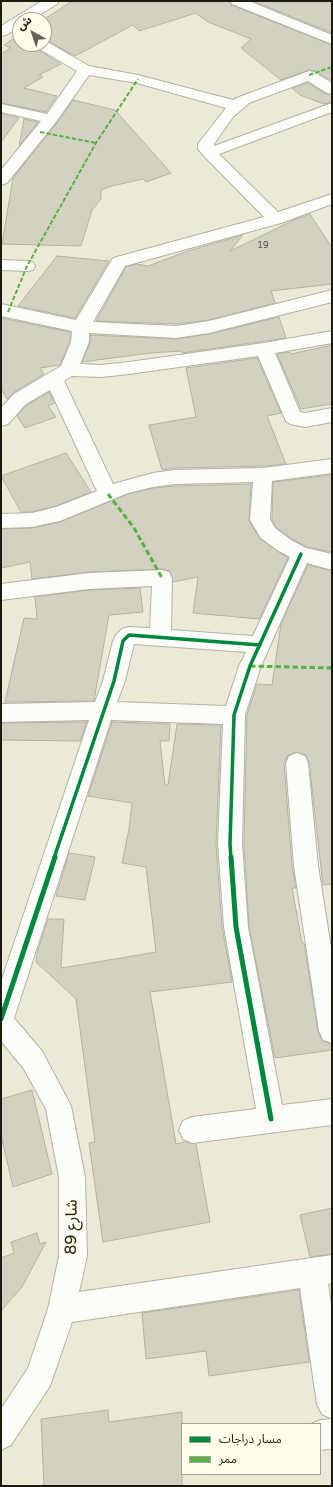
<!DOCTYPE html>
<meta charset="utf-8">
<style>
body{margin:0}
#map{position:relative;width:333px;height:1487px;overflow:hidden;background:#ecead7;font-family:"Varela Round","Noto Sans Arabic",sans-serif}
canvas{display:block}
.frame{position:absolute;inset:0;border:2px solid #1c1b0f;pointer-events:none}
.legend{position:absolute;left:181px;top:1423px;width:140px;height:52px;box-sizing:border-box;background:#fffde9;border:1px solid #a4a392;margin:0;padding:5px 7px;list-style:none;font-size:12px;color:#1c1b0f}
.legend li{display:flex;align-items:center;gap:8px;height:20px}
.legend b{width:20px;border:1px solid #a4a392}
.north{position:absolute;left:12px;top:12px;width:40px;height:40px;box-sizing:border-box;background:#fffde9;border:1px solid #a4a392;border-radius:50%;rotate:320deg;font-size:11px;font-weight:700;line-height:16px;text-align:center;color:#1c1b0f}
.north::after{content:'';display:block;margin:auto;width:14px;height:18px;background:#656355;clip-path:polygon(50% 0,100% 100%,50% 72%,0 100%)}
</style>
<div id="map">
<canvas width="333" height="1487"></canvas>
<div class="frame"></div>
<ul class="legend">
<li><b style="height:5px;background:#00873e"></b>مسار دراجات</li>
<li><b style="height:5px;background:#55b144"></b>ممر</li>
</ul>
<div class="north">ش</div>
</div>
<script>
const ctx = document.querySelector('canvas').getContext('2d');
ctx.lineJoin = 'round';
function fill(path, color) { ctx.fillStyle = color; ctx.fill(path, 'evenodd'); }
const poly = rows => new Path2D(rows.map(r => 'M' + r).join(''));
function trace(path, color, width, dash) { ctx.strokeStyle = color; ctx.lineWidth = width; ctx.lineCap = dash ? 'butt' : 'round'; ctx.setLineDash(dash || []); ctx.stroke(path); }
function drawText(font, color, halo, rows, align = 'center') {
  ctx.font = font + ' "Varela Round","Noto Sans Arabic",sans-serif'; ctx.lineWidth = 3; ctx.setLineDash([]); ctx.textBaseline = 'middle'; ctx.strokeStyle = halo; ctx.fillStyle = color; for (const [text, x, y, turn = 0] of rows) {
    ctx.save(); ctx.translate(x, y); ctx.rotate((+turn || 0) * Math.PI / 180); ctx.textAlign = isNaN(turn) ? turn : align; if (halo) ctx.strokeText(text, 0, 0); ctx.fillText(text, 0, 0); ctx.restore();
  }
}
const building = poly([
 [72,1,229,1,231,5,332,45,332,81,315,71,309,70,281,80,241,48,251,39,208,22,196,13,139,31,133,25,75,56,44,39,44,20,43,20,72,1],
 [253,1,332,1,332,33,253,1],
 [20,34,20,44,33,44,35,48,61,64,39,75,43,77,24,88,57,96,46,112,1,103,1,54,11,48,4,45,20,34],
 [308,83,326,94,332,95,332,102,324,104,300,95,292,88,308,83],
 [73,100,115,110,171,173,146,182,143,179,112,186,101,190,101,199,92,210,81,246,2,244,13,178,57,123,73,100],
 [1,114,19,118,1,142,1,114],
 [24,119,38,122,19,146,24,119],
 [310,214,332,248,332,284,271,291,275,303,209,320,176,324,96,321,126,267,137,264,148,266,188,251,243,235,230,251,294,220,310,214],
 [57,256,109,261,75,318,18,306,57,256],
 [279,317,286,338,182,353,182,351,151,353,82,362,90,343,90,335,176,339,209,334,279,317],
 [1,318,70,332,70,342,60,365,40,368,44,374,13,393,7,399,1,389,1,318],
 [332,345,332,404,301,409,277,354,290,352,291,354,332,345],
 [257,358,281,413,267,416,286,464,263,466,175,468,162,470,149,425,196,417,186,368,257,358],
 [49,392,55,403,48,406,56,417,25,428,17,416,27,405,49,392],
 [66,453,91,492,56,506,32,512,21,512,1,476,66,453],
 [332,475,332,552,307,547,292,539,276,527,272,519,273,482,332,475],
 [251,484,249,521,260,539,288,558,259,619,193,613,198,577,173,582,170,571,162,569,89,572,32,579,30,562,1,568,1,529,32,528,60,522,128,494,153,488,175,486,251,484],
 [308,565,332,571,332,884,323,885,309,762,306,755,296,752,288,755,284,763,292,866,296,888,292,888,302,943,304,943,318,1031,322,1041,332,1044,332,1050,275,1058,249,927,244,844,247,715,257,684,272,685,281,624,308,565],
 [140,588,143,612,109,615,94,701,5,702,24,618,37,619,35,597,89,590,140,588],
 [87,722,80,741,1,740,1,723,87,722],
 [112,722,170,724,169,741,160,741,165,785,168,785,177,724,221,725,216,844,222,927,232,982,150,992,176,1144,186,1142,196,1144,210,1222,103,1242,89,1143,95,1142,76,999,36,962,37,953,48,919,64,919,61,968,156,952,146,867,122,863,129,829,132,803,88,796,112,722],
 [69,853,95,857,85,900,56,896,69,853],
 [32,1090,52,1174,13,1187,1,1135,1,1099,32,1090],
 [332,1208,332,1254,310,1257,300,1215,332,1208],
 [37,1233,40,1244,46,1242,22,1287,1,1311,1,1258,14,1253,11,1242,37,1233],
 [299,1290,309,1362,209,1376,206,1351,146,1359,142,1313,299,1290],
 [108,1410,109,1422,182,1412,182,1486,44,1486,41,1419,108,1410]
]);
const street = poly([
 [42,1,59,1,57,4,31,20,20,20,20,26,6,35,1,36,1,26,42,1],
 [230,1,249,1,332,35,332,44,232,4,230,1],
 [44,40,89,66,138,75,233,100,239,97,309,71,314,72,332,83,332,94,327,93,308,81,249,103,233,117,214,144,214,146,332,103,332,112,219,154,278,212,332,194,332,204,281,223,125,266,93,322,176,326,209,321,332,290,332,302,209,333,176,338,89,333,89,342,80,364,101,365,129,362,264,343,332,331,332,343,275,353,300,412,305,413,332,408,332,422,305,427,290,424,286,421,258,356,129,374,101,377,72,376,64,381,113,484,153,473,175,470,263,468,332,459,332,473,272,481,270,519,275,528,291,540,306,548,332,554,332,570,307,563,261,666,245,715,242,844,248,927,282,1105,332,1099,332,1125,192,1143,183,1139,179,1130,183,1121,192,1117,256,1109,224,927,218,844,223,724,111,720,14,1018,42,1051,71,1106,85,1177,87,1256,79,1292,332,1255,332,1283,328,1284,332,1311,332,1419,322,1414,317,1404,300,1288,72,1322,50,1386,11,1445,1,1450,1,1409,28,1368,48,1309,59,1256,59,1177,46,1109,24,1069,1,1041,1,982,89,720,1,722,1,704,95,702,103,681,113,641,116,635,122,629,129,627,150,628,152,586,89,589,1,600,1,584,89,573,162,570,169,572,172,578,171,630,253,636,290,557,277,550,261,538,250,520,253,482,175,484,153,487,128,493,60,521,32,527,1,528,1,514,32,513,56,507,97,491,50,390,26,404,8,424,1,426,1,408,14,394,61,366,71,342,72,331,1,316,1,304,76,320,113,258,264,217,204,156,198,149,198,144,226,108,137,83,89,75,56,122,7,183,1,185,1,170,41,121,1,112,1,104,47,114,77,71,36,47,34,44,44,44,44,40],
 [134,644,246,652,239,666,226,706,117,702,125,681,134,644],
 [1,260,27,261,33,262,35,266,33,270,27,271,1,270,1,260],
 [297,753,305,756,308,763,318,866,332,954,332,1043,323,1040,319,1031,294,866,286,763,289,756,297,753],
 [332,1419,332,1449,320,1450,320,1424,311,1424,320,1420,332,1419]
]);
const quietFar1 = poly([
 [309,75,332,67],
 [40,132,96,143],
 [8,312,27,266,96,143,138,79]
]);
const quiet = poly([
 [108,494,134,528,162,578],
 [250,666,332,668]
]);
const cyclewayFar1 = poly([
 [54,858,114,681,123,641,129,635,260,645],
 [231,858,230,844,234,715,250,666,301,554]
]);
const cycleway = poly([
 [231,857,236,927,271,1119],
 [1,1019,55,857]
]);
const farNumbernames = [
 ["19",263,246]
];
const nearStreetnames = [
 ["شارع 89",72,1227,-89]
];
fill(building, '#d2d1c2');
trace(building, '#b4b2a4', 1);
trace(street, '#b3b1a3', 2);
fill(street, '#fcfcf9');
trace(quietFar1, '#55b144', 2, [4.5, 2]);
trace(quiet, '#55b144', 3, [5.5, 3]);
trace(cyclewayFar1, '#00873e', 3.5);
trace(cycleway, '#00873e', 5);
drawText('9px', '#4a483c', null, farNumbernames);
drawText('16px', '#1c1b0f', '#fffde9', nearStreetnames);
</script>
